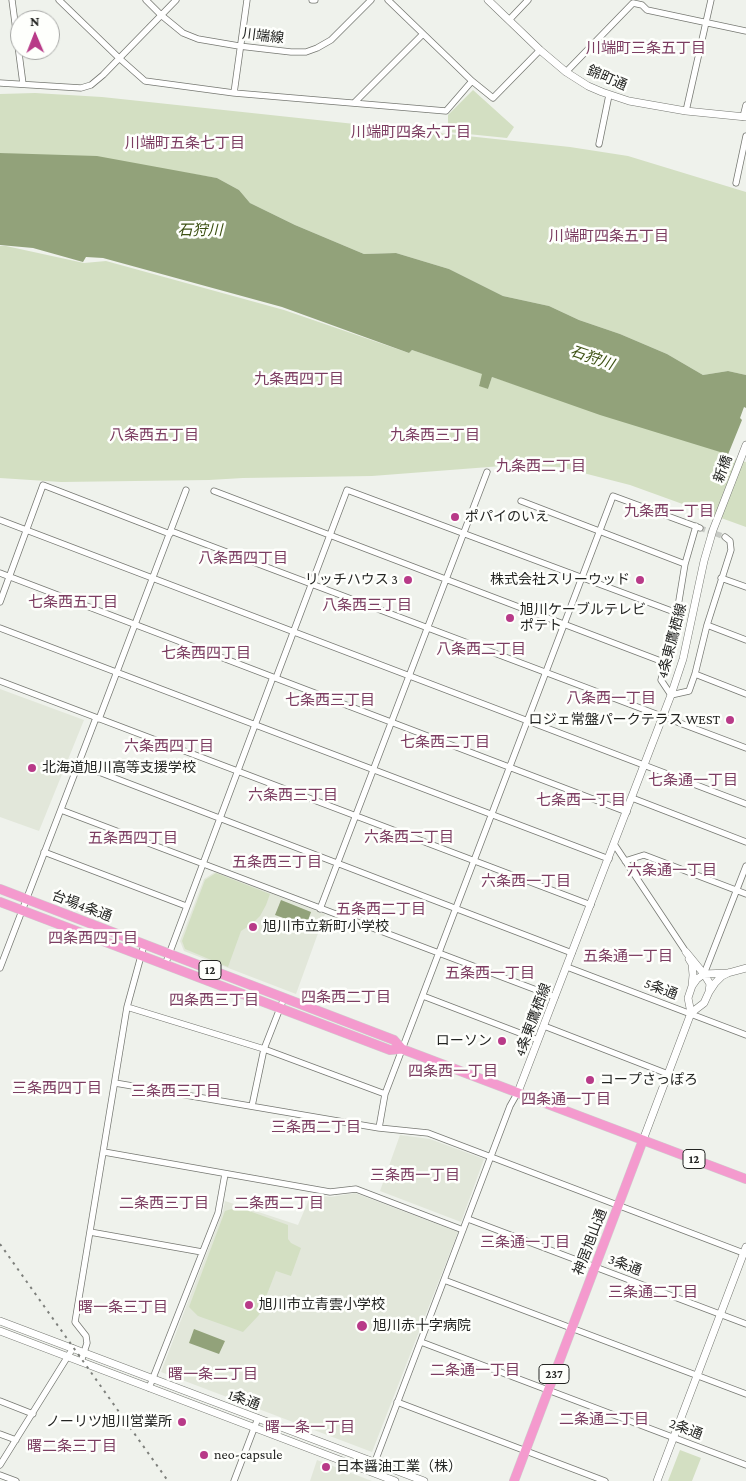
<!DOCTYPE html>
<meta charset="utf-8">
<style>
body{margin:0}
#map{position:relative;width:746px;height:1481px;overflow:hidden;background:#eff2ec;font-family:"Crimson Pro",serif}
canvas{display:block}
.north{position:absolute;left:10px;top:10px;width:50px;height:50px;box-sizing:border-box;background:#fefffc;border:1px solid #a6a7a5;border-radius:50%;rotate:359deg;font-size:14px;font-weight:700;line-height:20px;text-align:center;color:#232422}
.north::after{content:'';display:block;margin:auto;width:18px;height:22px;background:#b83a88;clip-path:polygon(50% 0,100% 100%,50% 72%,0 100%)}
</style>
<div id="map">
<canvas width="746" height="1481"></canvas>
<div class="north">N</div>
</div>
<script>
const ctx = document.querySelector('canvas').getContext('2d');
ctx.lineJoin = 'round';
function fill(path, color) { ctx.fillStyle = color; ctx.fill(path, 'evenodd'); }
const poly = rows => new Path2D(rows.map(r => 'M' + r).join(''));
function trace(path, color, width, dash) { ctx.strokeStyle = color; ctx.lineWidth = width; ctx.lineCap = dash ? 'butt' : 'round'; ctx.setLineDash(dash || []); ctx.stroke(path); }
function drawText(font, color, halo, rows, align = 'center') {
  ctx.font = font + ' "Crimson Pro","Noto Sans JP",serif'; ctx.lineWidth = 5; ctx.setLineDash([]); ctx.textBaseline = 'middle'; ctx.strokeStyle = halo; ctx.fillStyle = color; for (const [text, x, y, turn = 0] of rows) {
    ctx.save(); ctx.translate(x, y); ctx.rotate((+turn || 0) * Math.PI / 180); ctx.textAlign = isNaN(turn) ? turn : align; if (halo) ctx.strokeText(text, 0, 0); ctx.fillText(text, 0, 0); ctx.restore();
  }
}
const built = poly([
 [0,689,84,720,39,831,0,817],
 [215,872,325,914,296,994,184,951,180,941,204,879],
 [400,1135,430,1139,484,1159,461,1222,380,1191],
 [355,1193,458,1232,372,1452,161,1372,223,1211,225,1201,298,1225,311,1195,331,1197],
 [317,1460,372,1481,310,1481]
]);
const green = poly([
 [473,90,514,127,507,138,448,132,448,115],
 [35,93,102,97,570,147,628,156,746,192,746,375,728,371,703,375,667,354,620,334,579,320,549,306,503,296,449,269,396,253,364,254,295,225,250,203,239,190,217,178,162,169,0,153,0,94],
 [0,246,6,246,84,263,106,261,284,310,409,353,412,350,483,374,479,385,488,389,492,377,746,460,746,527,630,485,560,467,515,465,372,476,243,478,209,480,61,482,0,478],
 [216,873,270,894,266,905,260,916,252,924,241,931,228,967,185,949,182,941,205,880],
 [238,1207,288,1225,288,1239,291,1243,301,1248,291,1276,276,1271,259,1315,243,1332,198,1316,189,1307,225,1211],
 [680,1450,701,1458,692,1481,668,1481]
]);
const water = poly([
 [0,153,97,156,217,178,239,190,250,203,295,225,364,254,396,253,449,269,503,296,549,306,579,320,620,334,667,354,703,375,728,371,746,375,746,460,600,415,492,377,488,389,479,386,482,374,412,350,409,353,282,307,103,258,86,257,83,262,33,248,0,245],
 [281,900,311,912,306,926,275,915],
 [194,1329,225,1341,219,1354,189,1343]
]);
const pier = poly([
 [744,407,746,408,746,462,727,457,742,420,740,418]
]);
const minorTunnel = poly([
 [700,528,725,537]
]);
const minor = poly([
 [12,0,23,84],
 [59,0,119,58,145,81,234,93,446,111,472,81],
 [146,0,161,15,183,33,198,39,239,46,291,52,306,52,317,48,331,40,371,0],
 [312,0,315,0],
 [388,0,472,81,493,98,540,50],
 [509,20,528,0],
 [566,72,633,3,642,5,647,10,746,31],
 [0,83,81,88,91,85,103,75,176,0],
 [234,93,247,0],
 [355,102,423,34],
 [686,111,711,0],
 [743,117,746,105],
 [599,144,609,95],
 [736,183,746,136],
 [214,491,666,663],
 [521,501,685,564],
 [0,520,746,804],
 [696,526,685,564,673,637,661,680,671,695,689,691,695,674,707,625,731,550,730,541,725,537],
 [171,531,746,748],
 [0,573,627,812],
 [721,578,746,587],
 [0,602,43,485,170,534],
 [707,625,746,640],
 [0,628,609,859],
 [695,674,746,694],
 [276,678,347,490,677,613],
 [0,681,591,905],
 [99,719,186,490],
 [78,764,572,953],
 [632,798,746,842],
 [61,810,555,997],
 [614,844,686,952],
 [44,852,186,906],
 [625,861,644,855,746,894],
 [320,909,487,472],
 [165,965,273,677],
 [567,967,746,1035],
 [0,968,96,718],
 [704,974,746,866],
 [423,996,538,1040],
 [127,1007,264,1049,385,1094],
 [544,1026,668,1074],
 [115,1083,379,1128,428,1133,746,1254],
 [252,1106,264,1049,284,998],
 [379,1128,385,1094,613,496,700,528],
 [104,1152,330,1192,356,1189,463,1230],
 [468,1219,746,1324],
 [90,1232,202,1252],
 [444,1280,746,1394],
 [421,1342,746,1465],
 [81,1362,87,1343,86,1336,75,1322,127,1007,144,945],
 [149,1388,218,1213,225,1174],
 [0,1401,33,1414],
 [397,1402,605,1481],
 [0,1434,16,1440],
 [0,1465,73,1348],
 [371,1472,510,1106,518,1092],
 [0,1475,16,1481],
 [234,1481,258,1418]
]);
const tertiary = poly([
 [488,0,540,50,566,72,588,86,602,92,629,101,686,111,746,117],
 [686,952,704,974,710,984,709,992],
 [689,959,692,964,693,975,692,986],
 [691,1013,688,998,692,986,697,979,704,974,728,973,746,968],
 [518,1092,671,695,683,659,704,561,713,530,746,445],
 [643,1140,691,1013,704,1003,709,992,715,983,722,976,728,973],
 [0,1321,424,1481],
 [0,1331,395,1481],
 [657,1481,746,1247]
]);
const trunk = poly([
 [0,889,394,1040,402,1049],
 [0,902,390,1050,402,1049,746,1179],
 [514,1481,643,1140]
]);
const rail = poly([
 [0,1244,168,1481]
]);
const markers = [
 [455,517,5,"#b83a88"],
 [408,580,5,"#b83a88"],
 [640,580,5,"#b83a88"],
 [510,618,5,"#b83a88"],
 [730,720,5,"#b83a88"],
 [32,768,5,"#b83a88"],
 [253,927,5,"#b83a88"],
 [502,1041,5,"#b83a88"],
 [590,1080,5,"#b83a88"],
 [249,1305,5,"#b83a88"],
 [362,1326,6,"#b83a88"],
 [182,1422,5,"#b83a88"],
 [204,1455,5,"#b83a88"],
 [326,1467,5,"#b83a88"]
];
const shields = [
 [210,970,22],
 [694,1159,22],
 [554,1374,30]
];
const shieldNames = [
 ["12",210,970],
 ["12",694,1159],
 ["237",554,1374]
];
const streetNames = [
 ["川端線",263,36,7],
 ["錦町通",607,78,23],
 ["新橋",723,469,-69],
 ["4条東鷹栖線",672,641,-75],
 ["台場4条通",82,906,21],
 ["5条通",661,989,21],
 ["4条東鷹栖線",533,1020,-69],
 ["神居旭山通",590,1242,-69],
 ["3条通",625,1265,21],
 ["1条通",244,1400,21],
 ["2条通",686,1429,21]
];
const poiNames = [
 ["ポパイのいえ",465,517],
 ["リッチハウス 3",398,580,"right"],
 ["株式会社スリーウッド",630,580,"right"],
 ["旭川ケーブルテレビ",520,610],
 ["ポテト",520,626],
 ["ロジェ常盤パークテラス WEST",720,720,"right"],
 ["北海道旭川高等支援学校",42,768],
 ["旭川市立新町小学校",263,927],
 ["ローソン",492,1041,"right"],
 ["コープさっぽろ",600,1080],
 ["旭川市立青雲小学校",259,1305],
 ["旭川赤十字病院",373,1326],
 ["ノーリツ旭川営業所",172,1422,"right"],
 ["neo‐capsule",214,1455],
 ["日本醤油工業（株）",336,1467]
];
const neighbourhoodNames = [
 ["川端町三条五丁目",646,48],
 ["川端町四条六丁目",411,132],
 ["川端町五条七丁目",185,143],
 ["川端町四条五丁目",609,236],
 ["九条西四丁目",299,379],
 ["八条西五丁目",154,435],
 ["九条西三丁目",435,435],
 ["九条西二丁目",541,466],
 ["九条西一丁目",669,511],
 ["八条西四丁目",243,558],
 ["七条西五丁目",73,602],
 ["八条西三丁目",367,605],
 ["八条西二丁目",481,649],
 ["七条西四丁目",206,653],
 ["八条西一丁目",611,698],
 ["七条西三丁目",330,700],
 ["七条西二丁目",445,742],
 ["六条西四丁目",169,746],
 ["七条通一丁目",693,780],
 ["六条西三丁目",293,795],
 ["七条西一丁目",581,800],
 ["六条西二丁目",409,837],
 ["五条西四丁目",133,838],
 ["五条西三丁目",277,862],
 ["六条通一丁目",672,870],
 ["六条西一丁目",526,881],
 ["五条西二丁目",381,909],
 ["四条西四丁目",93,938],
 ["五条通一丁目",628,956],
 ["五条西一丁目",490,973],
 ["四条西二丁目",346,997],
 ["四条西三丁目",214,1000],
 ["四条西一丁目",453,1071],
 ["三条西四丁目",57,1088],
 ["三条西三丁目",176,1091],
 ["四条通一丁目",566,1099],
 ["三条西二丁目",316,1127],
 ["三条西一丁目",415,1175],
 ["二条西三丁目",164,1203],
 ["二条西二丁目",279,1203],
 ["三条通一丁目",525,1242],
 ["三条通二丁目",653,1292],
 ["曙一条三丁目",123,1307],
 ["二条通一丁目",475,1370],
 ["曙一条二丁目",213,1374],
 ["二条通二丁目",604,1419],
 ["曙一条一丁目",310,1427],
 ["曙二条三丁目",72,1446]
];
const waterNames = [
 ["石狩川",200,230],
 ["石狩川",592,358,19]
];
fill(built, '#e2e7da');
fill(green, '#d3dfc2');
fill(water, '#92a27a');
fill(pier, '#eff2ec');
trace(minorTunnel, '#c6c9c4', 5.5, [5.5, 3]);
trace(minor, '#767872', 7);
trace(tertiary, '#767872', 8);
trace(trunk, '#cfcfce', 10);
trace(minor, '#fff', 5.5);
trace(tertiary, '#fff', 7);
trace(trunk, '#f49ace', 9);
trace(rail, '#7d7f7b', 2, [2.5, 5]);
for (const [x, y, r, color] of markers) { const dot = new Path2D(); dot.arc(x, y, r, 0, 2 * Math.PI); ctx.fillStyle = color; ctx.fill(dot); trace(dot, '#fefffc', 2); }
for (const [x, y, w] of shields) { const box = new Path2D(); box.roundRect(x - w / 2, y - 9.5, w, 19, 4); ctx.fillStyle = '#fefffc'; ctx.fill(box); trace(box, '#232422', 1); }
drawText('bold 12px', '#232422', null, shieldNames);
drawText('14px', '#232422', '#fefffc', streetNames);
drawText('14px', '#232422', '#fefffc', poiNames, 'left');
drawText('15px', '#7c3d61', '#fefffc', neighbourhoodNames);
drawText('italic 15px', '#3d5113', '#fefffc', waterNames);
</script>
